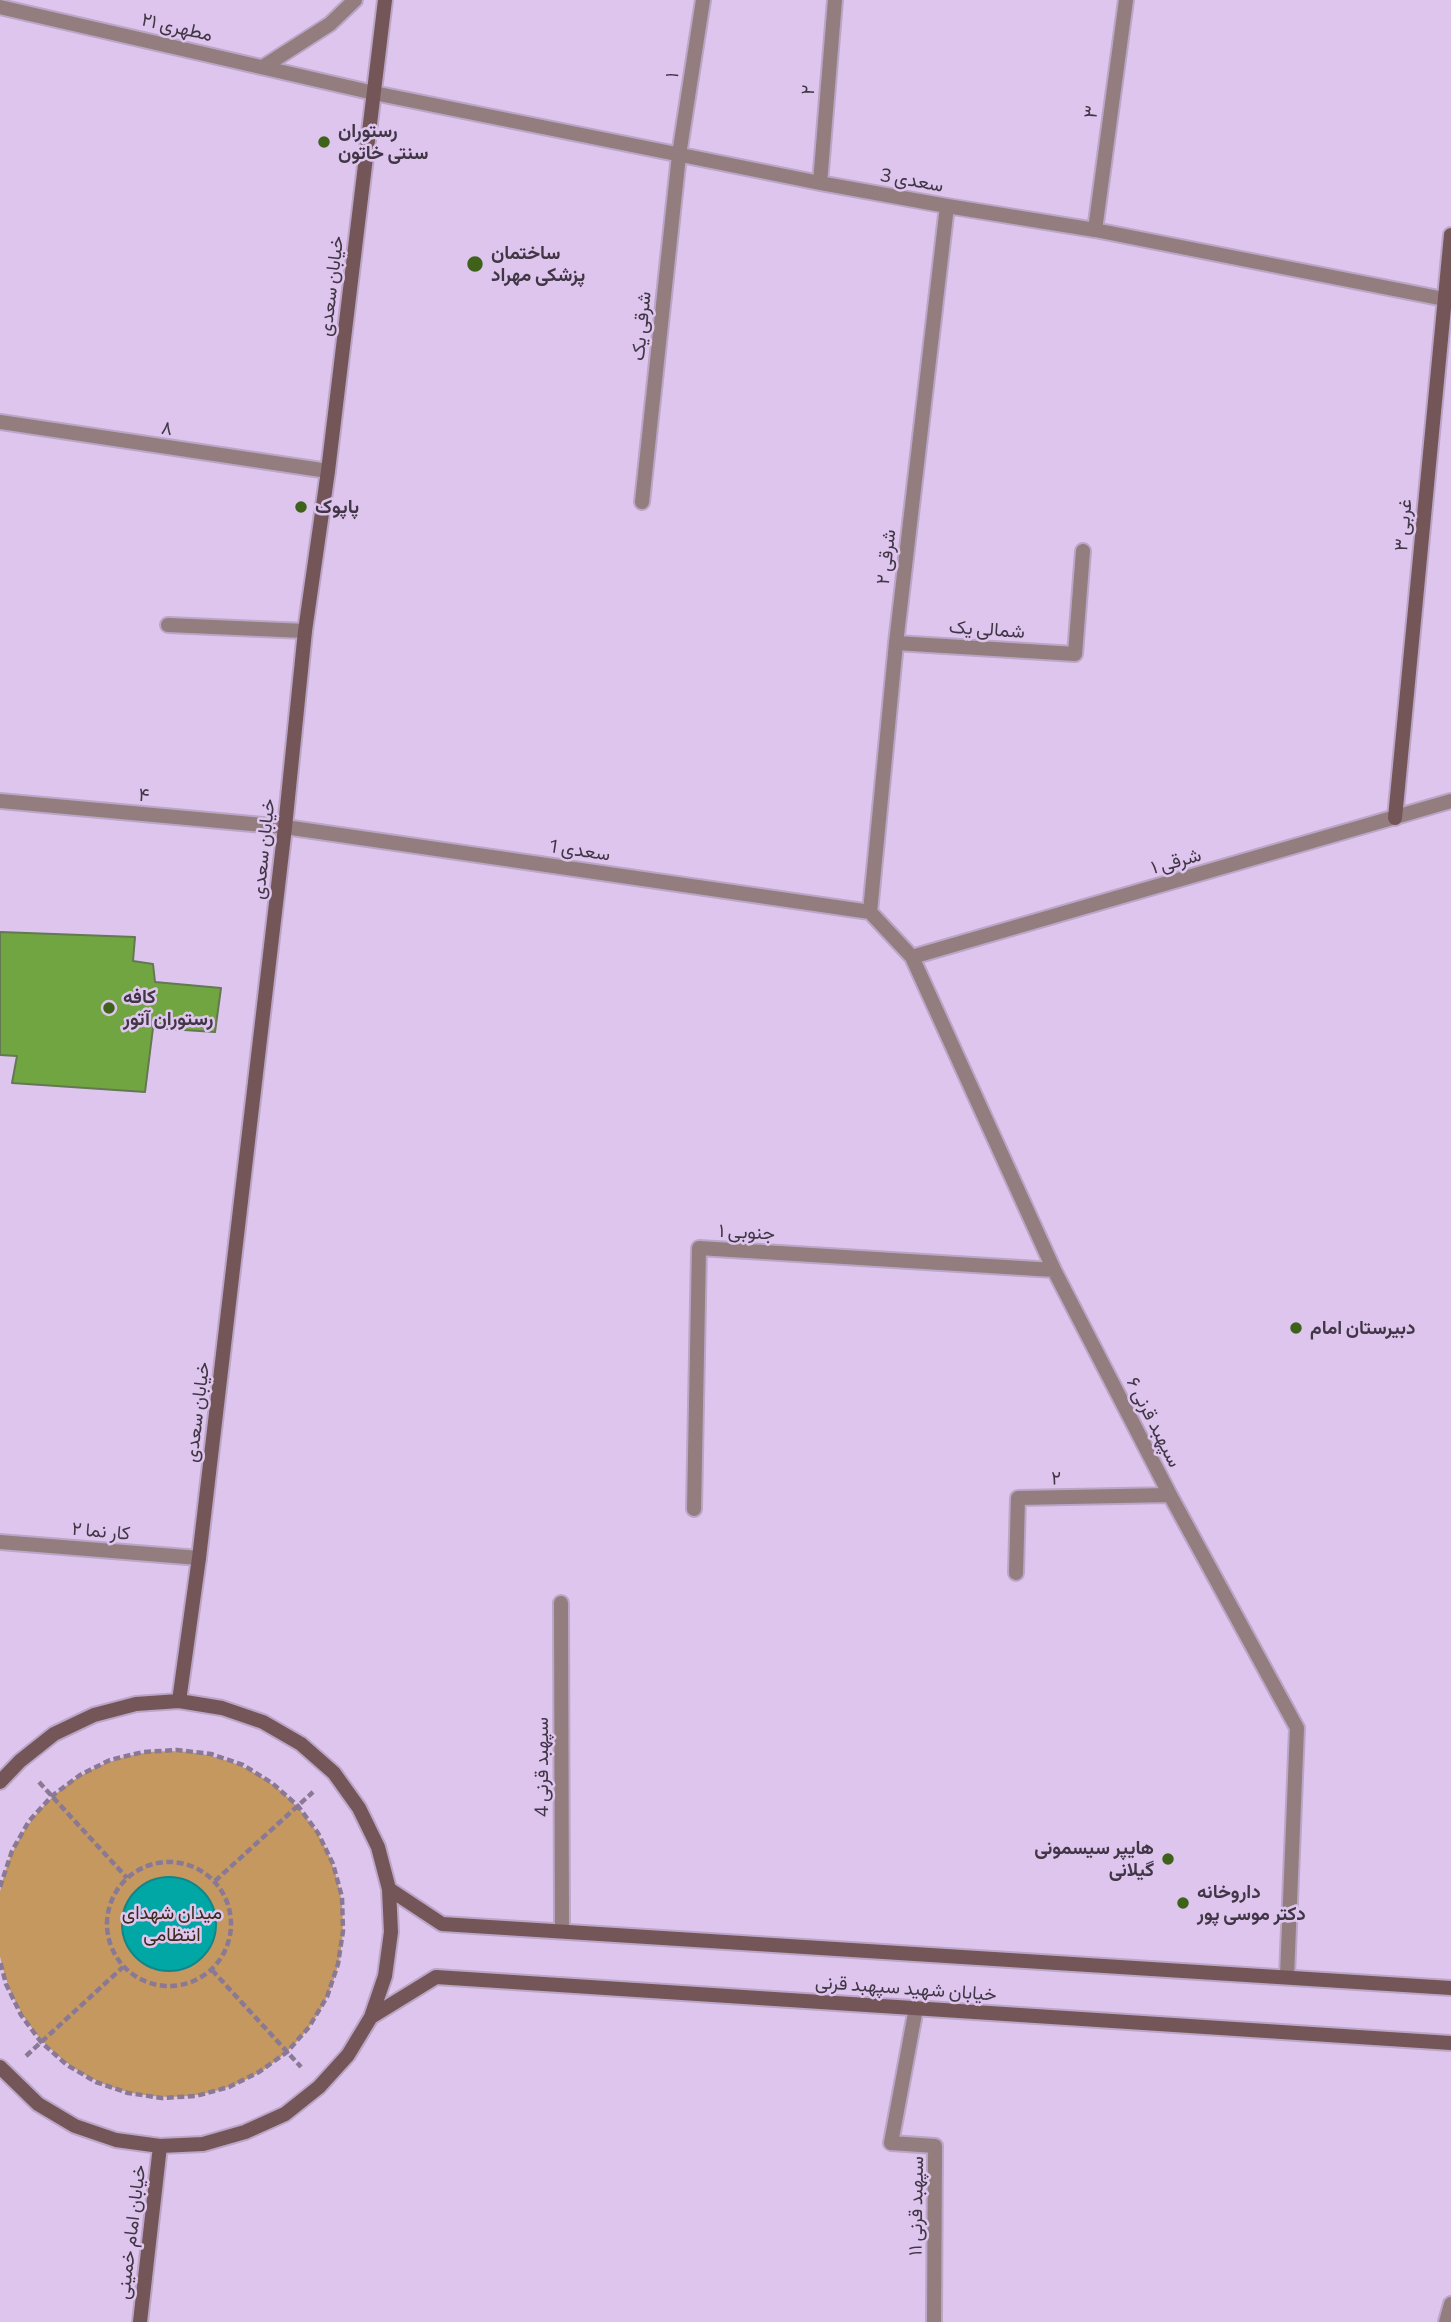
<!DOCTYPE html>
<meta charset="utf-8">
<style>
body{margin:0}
canvas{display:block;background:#dec5ed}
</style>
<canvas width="1451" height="2322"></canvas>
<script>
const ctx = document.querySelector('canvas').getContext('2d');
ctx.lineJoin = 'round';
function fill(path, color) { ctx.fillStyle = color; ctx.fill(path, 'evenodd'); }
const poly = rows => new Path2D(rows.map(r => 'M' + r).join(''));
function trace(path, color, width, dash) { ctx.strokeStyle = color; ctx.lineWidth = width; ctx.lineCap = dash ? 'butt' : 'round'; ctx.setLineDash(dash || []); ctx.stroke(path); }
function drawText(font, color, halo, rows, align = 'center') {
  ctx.font = font + ' Commissioner,Vazirmatn,sans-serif'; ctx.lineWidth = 5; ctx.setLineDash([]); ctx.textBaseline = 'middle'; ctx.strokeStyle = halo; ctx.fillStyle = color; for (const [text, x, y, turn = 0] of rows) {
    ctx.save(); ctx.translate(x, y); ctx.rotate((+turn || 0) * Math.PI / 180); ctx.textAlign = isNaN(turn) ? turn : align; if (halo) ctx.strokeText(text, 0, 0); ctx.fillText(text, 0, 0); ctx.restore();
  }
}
const green = poly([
 '-3 1924a173 173 0 1 1 346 0a173 173 0 1 1-346 0Z'
]);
const water = poly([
 '122 1924a47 47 0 1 1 94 0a47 47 0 1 1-94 0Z'
]);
const building = poly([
 [0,932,135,937,133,961,153,964,155,982,221,988,215,1032,153,1028,145,1092,12,1083,17,1056,0,1055,0,932]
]);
const path = poly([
 [39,1782,127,1878],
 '107 1924a62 62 0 1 1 124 0a62 62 0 1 1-124 0Z',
 [215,1881,313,1792],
 [0,1887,12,1851,29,1821,52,1796,80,1775,110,1760,143,1752,177,1750,211,1754,243,1765,272,1783,298,1806,318,1833,333,1864,342,1897,343,1931,338,1964,327,1997,309,2027,287,2052,259,2072,229,2087,196,2096,162,2098,128,2093,96,2082,67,2065,41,2042,21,2015,6,1984,0,1961],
 [212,1970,301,2067],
 [26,2056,123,1967]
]);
const street = poly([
 [0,7,374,93,820,183,947,206,1095,230,1444,299],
 [263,67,330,24,355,0],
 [820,183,835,0],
 [1095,230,1126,0],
 [0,422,328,471],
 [642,502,679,155,703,0],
 [168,625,305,631],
 [896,643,1075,654,1083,551],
 [0,801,285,827,870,912],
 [870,912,912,957,1054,1270,1170,1495,1297,1728,1287,1976],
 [870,912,896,643,947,206],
 [912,957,1451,801],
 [694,1509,699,1248,1054,1270],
 [0,1542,199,1558],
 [1016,1573,1018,1498,1170,1495],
 [561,1603,562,1931],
 [916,2008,891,2143,935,2146,934,2322],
 [1446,2322,1451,2304]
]);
const secondary = poly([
 [1395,818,1451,235],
 [179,1701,199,1558,285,827,305,631,328,471,385,0],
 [0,1782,20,1761,54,1734,94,1715,136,1704,179,1701,222,1708,263,1722,301,1744,334,1773,359,1808,378,1847,389,1889,391,1932,385,1976,371,2017,348,2055,319,2087,285,2114,245,2132,203,2144,160,2146,116,2140,75,2126,38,2104,0,2067],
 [389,1889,442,1924,1451,1988],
 [371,2017,436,1977,1451,2043],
 [140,2322,160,2146]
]);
const markers = [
 [324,142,7,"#3e621a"],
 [475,264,9,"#3e621a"],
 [301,507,7,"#3e621a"],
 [109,1008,7,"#3e621a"],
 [1296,1328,7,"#3e621a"],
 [1168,1859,7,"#3e621a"],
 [1183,1903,7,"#3e621a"]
];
const streetNames = [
 ["مطهری ۲۱",177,27,13],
 ["۱",672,75,-81],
 ["۲",808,90,-85],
 ["۳",1091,112,-82],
 ["سعدی 3",912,180,10],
 ["خیابان سعدی",331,286,-83],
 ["شرقی یک",641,326,-84],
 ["۸",167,428,8],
 ["۳ غربی",1403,525,-85],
 ["شرقی ۲",886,557,-83],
 ["شمالی یک",987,629,4],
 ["۴",144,795,5],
 ["خیابان سعدی",263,849,-84],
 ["سعدی 1",580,850,8],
 ["شرقی ۱",1176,861,-16],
 ["۱ جنوبی",747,1232,3],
 ["خیابان سعدی",197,1412,-83],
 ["سپهبد قرنی ۶",1154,1422,63],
 ["۲",1056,1478,-1],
 ["کار نما ۲",101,1531,5],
 ["سپهبد قرنی 4",542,1767,-90],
 ["خیابان شهید سپهبد قرنی",906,1988,4],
 ["سپهبد قرنی ۱۱",916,2206,-89],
 ["خیابان امام خمینی",131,2232,-83]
];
const poiNames = [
 ["رستوران",338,131],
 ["سنتی خاتون",338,153],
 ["ساختمان",491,253],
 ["پزشکی مهراد",491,275],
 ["پاپوک",315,507],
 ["کافه",123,997],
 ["رستوران آتور",123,1019],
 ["دبیرستان امام",1310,1328],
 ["هایپر سیسمونی",1154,1848,"right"],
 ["گیلانی",1154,1870,"right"],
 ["داروخانه",1197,1892],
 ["دکتر موسی پور",1197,1914]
];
const parkNames = [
 ["میدان شهدای",172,1913],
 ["انتظامی",172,1935]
];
fill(green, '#c59860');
fill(water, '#00a7a4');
trace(water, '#138588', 2);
fill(building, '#71a542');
trace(building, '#637853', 2);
trace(street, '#bba6c8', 18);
trace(secondary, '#bba6c8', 18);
trace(path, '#8a7994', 4.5, [7, 3.5]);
trace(street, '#937d7e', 14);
trace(secondary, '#745558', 14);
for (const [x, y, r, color] of markers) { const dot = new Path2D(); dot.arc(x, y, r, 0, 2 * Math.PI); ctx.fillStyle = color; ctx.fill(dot); trace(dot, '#dec5ed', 2.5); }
drawText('19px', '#403646', '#dec5ed', streetNames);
drawText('bold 19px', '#403646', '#dec5ed', poiNames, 'left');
drawText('19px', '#392b1a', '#dec5ed', parkNames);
</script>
